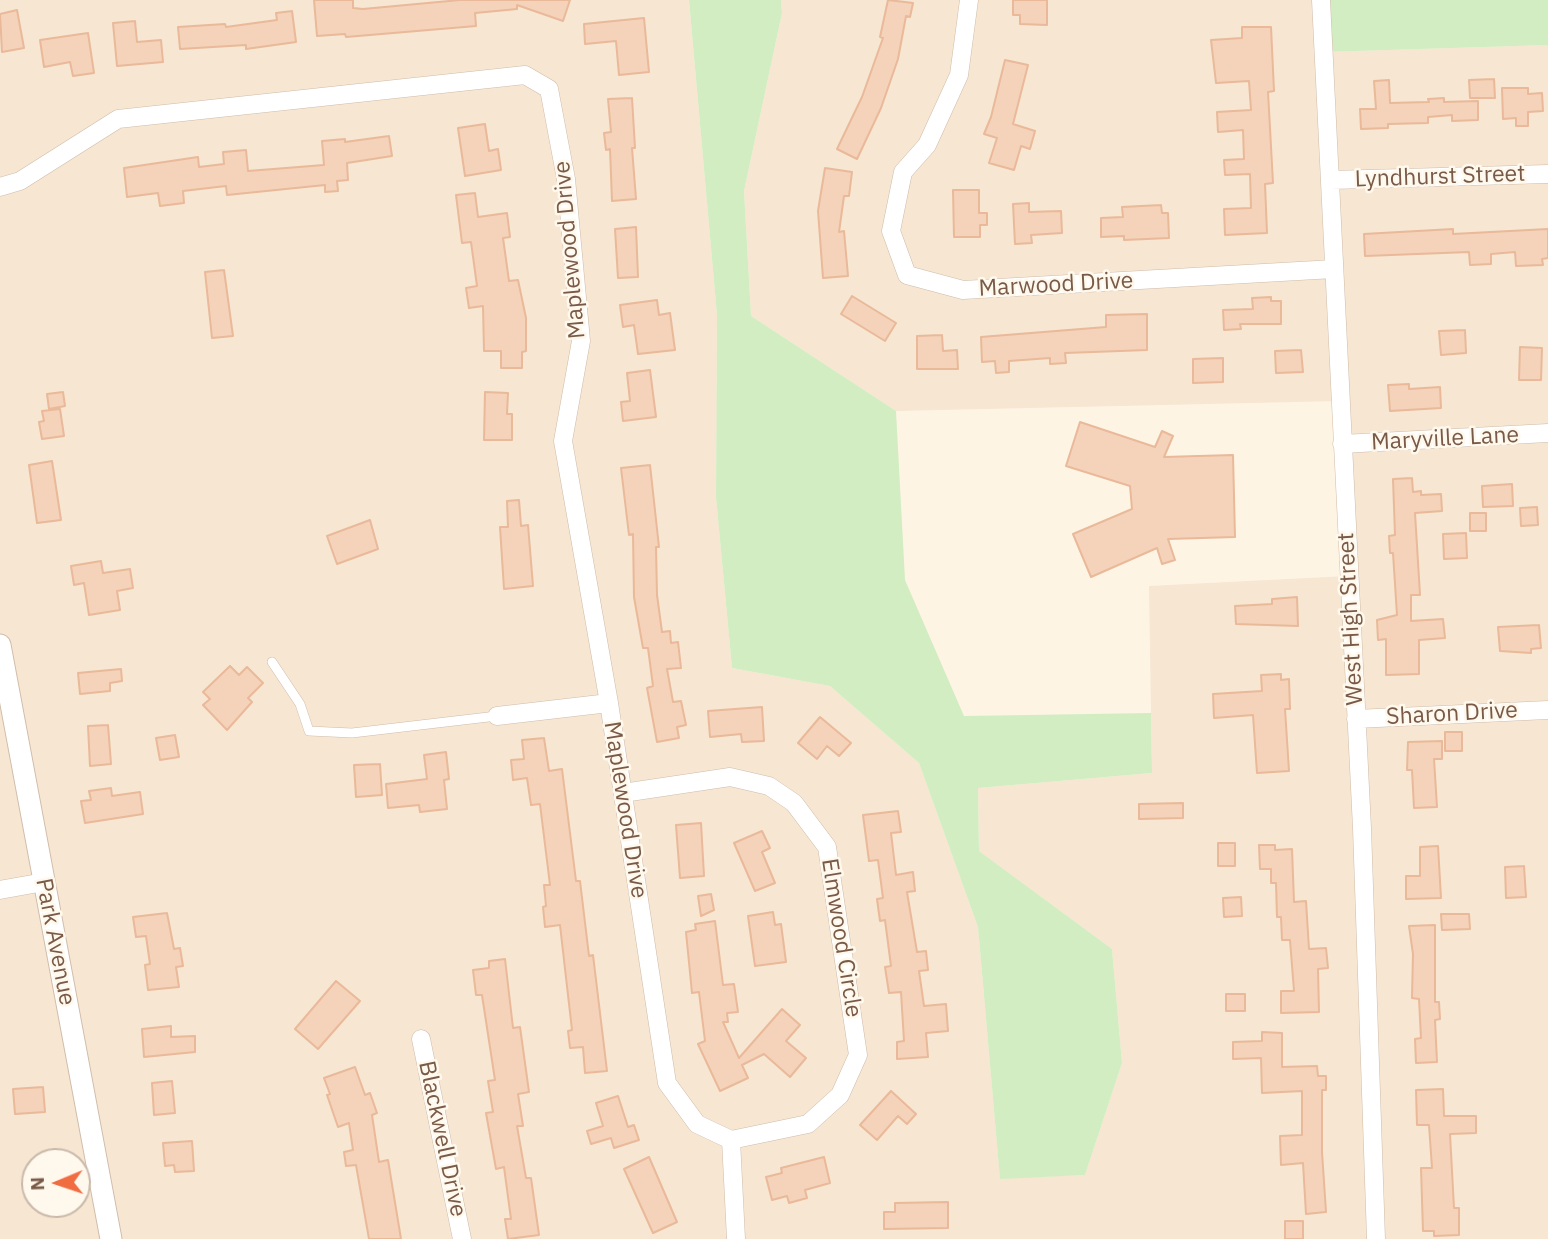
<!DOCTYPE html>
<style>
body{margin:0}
#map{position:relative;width:1548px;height:1239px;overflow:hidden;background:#fef4e4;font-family:"IBM Plex Sans",sans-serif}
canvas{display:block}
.north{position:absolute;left:21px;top:1148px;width:70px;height:70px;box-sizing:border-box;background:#fff8ec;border:2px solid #c9b9aa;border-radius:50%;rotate:268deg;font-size:19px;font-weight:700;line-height:28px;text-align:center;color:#795a48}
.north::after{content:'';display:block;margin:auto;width:24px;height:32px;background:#f06c41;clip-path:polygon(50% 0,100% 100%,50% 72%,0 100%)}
</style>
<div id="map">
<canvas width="1548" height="1239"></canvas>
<div class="north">N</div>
</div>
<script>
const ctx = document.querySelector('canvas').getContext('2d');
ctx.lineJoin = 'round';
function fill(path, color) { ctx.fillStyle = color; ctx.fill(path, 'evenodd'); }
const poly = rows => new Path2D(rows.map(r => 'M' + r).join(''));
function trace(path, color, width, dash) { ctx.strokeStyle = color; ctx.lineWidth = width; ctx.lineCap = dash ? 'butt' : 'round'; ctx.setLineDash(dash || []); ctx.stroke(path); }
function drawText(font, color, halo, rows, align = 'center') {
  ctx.font = font + ' "IBM Plex Sans",sans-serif'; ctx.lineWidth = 5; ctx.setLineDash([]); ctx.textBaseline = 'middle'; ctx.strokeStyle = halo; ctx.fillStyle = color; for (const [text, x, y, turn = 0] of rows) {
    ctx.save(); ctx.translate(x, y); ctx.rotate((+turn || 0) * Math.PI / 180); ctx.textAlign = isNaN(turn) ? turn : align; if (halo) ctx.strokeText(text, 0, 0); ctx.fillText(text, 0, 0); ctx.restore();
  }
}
const residential = poly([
 [0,0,689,0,717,315,716,497,732,668,830,686,919,763,978,927,1000,1178,1085,1175,1122,1063,1112,949,979,851,978,788,1152,773,1149,586,1348,576,1340,401,896,411,751,316,744,191,782,13,781,0,1321,0,1324,52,1548,45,1548,1239,0,1239],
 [35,1162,77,1162,77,1204,35,1204]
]);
const green = poly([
 [689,0,781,0,782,13,744,191,751,316,896,411,905,580,964,716,1151,713,1152,773,978,788,979,851,1112,949,1122,1063,1085,1175,1000,1179,978,927,919,763,830,686,732,668,716,497,717,315],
 [1321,0,1548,0,1548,45,1324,52]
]);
const building = poly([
 [314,0,353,0,353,8,363,9,460,0,570,0,563,21,517,5,517,9,475,13,476,26,346,37,345,34,317,36,314,0],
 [888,0,913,3,910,17,906,16,898,59,881,108,857,159,837,149,862,97,883,38,880,37,888,0],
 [1013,0,1047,0,1047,25,1020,24,1020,15,1013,15,1013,0],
 [17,10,24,48,2,52,0,14,17,10],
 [292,11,296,42,246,49,246,45,180,49,178,27,225,24,226,27,277,20,276,13,292,11],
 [644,18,649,72,619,75,616,41,585,44,584,24,644,18],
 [135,21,137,42,161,40,163,62,117,66,113,23,135,21],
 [1242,27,1271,27,1274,91,1268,92,1273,183,1265,184,1267,233,1225,235,1224,209,1251,208,1250,174,1225,175,1224,160,1244,159,1243,130,1218,132,1217,112,1251,110,1249,81,1216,83,1211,40,1242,38,1242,27],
 [88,33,94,73,73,76,70,62,44,67,40,40,88,33],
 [1005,60,1028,65,1013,124,1035,131,1030,149,1021,146,1014,170,989,163,997,138,984,134,991,117,1005,60],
 [1494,79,1495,98,1470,98,1469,80,1494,79],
 [1389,80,1390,103,1429,102,1428,99,1444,98,1444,102,1478,101,1478,120,1452,121,1452,115,1428,117,1428,123,1388,124,1388,128,1361,129,1360,109,1376,109,1374,81,1389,80],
 [1502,88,1528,88,1528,94,1542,93,1543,111,1528,112,1528,126,1516,126,1516,118,1503,119,1502,88],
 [632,98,635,148,632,148,636,199,612,201,610,149,606,150,604,133,611,132,608,99,632,98],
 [485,124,489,151,498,149,501,170,465,176,458,128,485,124],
 [389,136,392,156,347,163,348,180,337,181,338,191,325,192,325,185,227,195,226,186,183,191,184,203,160,206,158,193,127,197,124,168,198,157,199,167,224,164,223,152,246,150,248,171,324,165,322,141,345,139,345,142,389,136],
 [825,168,852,172,849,196,844,196,839,232,844,231,848,276,823,278,818,211,825,168],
 [953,190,979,190,979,213,987,213,987,225,980,225,980,237,954,237,953,190],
 [475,193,478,217,507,213,510,237,503,238,509,281,518,280,526,318,526,351,522,352,522,368,501,368,501,351,484,351,483,306,469,308,466,288,477,286,471,242,462,243,456,195,475,193],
 [1029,203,1029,212,1061,211,1062,233,1031,235,1032,243,1015,244,1013,204,1029,203],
 [1161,205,1162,213,1168,213,1169,238,1124,240,1124,236,1101,237,1101,218,1123,217,1122,207,1161,205],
 [636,227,638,277,618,278,615,229,636,227],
 [1453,229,1453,234,1548,229,1548,258,1542,259,1543,265,1516,266,1515,252,1491,254,1491,264,1470,265,1469,252,1365,256,1364,234,1453,229],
 [224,270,233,336,212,338,205,272,224,270],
 [852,296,896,323,885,341,841,314,852,296],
 [1271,297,1271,301,1281,301,1281,324,1240,324,1241,329,1224,330,1223,310,1253,309,1252,298,1271,297],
 [657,300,659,315,670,313,675,350,638,354,634,325,623,327,620,305,657,300],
 [1147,314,1147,350,1065,353,1066,363,1050,364,1050,358,1009,361,1009,372,996,373,995,361,982,362,981,337,1106,327,1106,315,1147,314],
 [1465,330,1466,353,1441,355,1439,331,1465,330],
 [942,335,943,351,957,350,958,369,917,369,917,336,942,335],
 [1520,347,1542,348,1541,380,1519,380,1520,347],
 [1301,350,1303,372,1276,373,1275,351,1301,350],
 [1223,358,1223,382,1193,383,1193,359,1223,358],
 [650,370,656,417,623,421,621,402,630,401,627,373,650,370],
 [1409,384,1409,389,1440,387,1441,408,1390,411,1388,385,1409,384],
 [63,392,65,406,49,409,47,394,63,392],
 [485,392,508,393,507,414,512,414,512,440,484,440,485,392],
 [60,409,64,436,42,439,39,422,44,421,42,411,60,409],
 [1080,422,1155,447,1162,431,1173,436,1164,457,1233,455,1235,537,1168,539,1175,560,1162,564,1157,548,1091,577,1073,534,1132,509,1130,486,1066,466,1080,422],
 [52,461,61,520,37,523,29,465,52,461],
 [650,465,659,547,656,547,657,595,662,632,670,631,671,643,678,642,681,668,667,669,673,702,681,701,686,725,677,727,679,738,657,742,647,688,653,686,648,648,643,648,634,597,633,534,629,535,621,468,650,465],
 [1412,478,1413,492,1421,491,1421,495,1441,494,1442,511,1415,513,1420,595,1411,595,1411,621,1443,619,1445,638,1419,640,1419,674,1386,675,1386,639,1378,640,1377,620,1397,615,1393,553,1390,553,1389,536,1395,535,1393,479,1412,478],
 [1512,484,1513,506,1483,507,1482,486,1512,484],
 [519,500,521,526,528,525,533,586,504,589,500,527,508,527,507,501,519,500],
 [1537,507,1538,525,1521,526,1520,508,1537,507],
 [1470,513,1486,513,1486,531,1470,531,1470,513],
 [370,520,378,549,337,564,327,536,370,520],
 [1466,533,1467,558,1444,559,1443,534,1466,533],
 [101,561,103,573,130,569,133,588,117,591,120,610,89,615,84,583,74,585,71,566,101,561],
 [1297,597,1298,626,1236,624,1235,606,1272,604,1272,599,1297,597],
 [1539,625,1541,648,1531,649,1531,653,1500,651,1498,627,1539,625],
 [230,666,239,675,247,667,263,683,248,698,252,702,227,730,203,705,210,699,203,692,230,666],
 [121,669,122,681,110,683,110,691,80,694,78,673,121,669],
 [1281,674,1281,680,1289,679,1290,709,1285,709,1289,771,1257,773,1253,715,1214,718,1213,694,1262,691,1261,675,1281,674],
 [762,707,764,741,742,742,741,734,710,737,708,711,762,707],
 [820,717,851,743,839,756,827,746,817,759,798,743,820,717],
 [108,725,111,764,90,766,88,726,108,725],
 [1445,732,1462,732,1462,751,1445,751,1445,732],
 [175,735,179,757,160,760,156,738,175,735],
 [544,738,549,771,562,769,576,881,580,881,589,956,593,955,607,1071,585,1073,583,1047,570,1048,568,1031,572,1030,560,925,545,927,543,907,546,906,544,885,550,885,540,804,531,805,527,778,513,780,511,760,524,759,522,740,544,738],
 [1442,741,1442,759,1434,759,1437,807,1414,808,1412,770,1407,770,1408,742,1442,741],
 [446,752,449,779,444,780,447,809,420,812,419,805,388,808,386,784,427,779,424,755,446,752],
 [380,764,382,795,356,797,354,765,380,764],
 [111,788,112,796,140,792,143,814,85,823,81,801,91,800,89,791,111,788],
 [1183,803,1183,818,1139,819,1139,804,1183,803],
 [898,811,901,832,891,833,896,875,913,872,915,891,907,892,917,952,926,951,928,970,919,971,924,1006,946,1004,948,1031,926,1033,928,1057,897,1059,897,1042,904,1041,901,992,889,993,885,967,891,966,885,920,880,921,877,899,883,898,878,860,869,861,863,815,898,811],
 [701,823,704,876,680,878,676,825,701,823],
 [762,831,770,848,762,852,775,883,755,891,734,843,762,831],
 [1218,843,1235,843,1235,866,1218,866,1218,843],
 [1259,845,1275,845,1275,850,1292,849,1294,902,1306,901,1309,949,1326,948,1328,968,1318,969,1319,1012,1281,1013,1281,991,1294,991,1290,940,1282,940,1281,917,1277,917,1276,883,1271,883,1271,869,1260,869,1259,845],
 [1438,846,1441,898,1406,899,1406,876,1420,876,1420,847,1438,846],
 [1524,866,1526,897,1506,898,1505,867,1524,866],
 [711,894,714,910,701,916,698,896,711,894],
 [1241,897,1242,916,1224,917,1223,898,1241,897],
 [773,912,775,925,781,924,786,962,755,966,748,916,773,912],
 [167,913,174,949,180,948,183,966,176,967,179,987,148,990,145,965,150,964,146,936,136,937,133,917,167,913],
 [1441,914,1469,914,1470,929,1442,930,1441,914],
 [715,921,723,985,734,984,738,1012,727,1013,728,1022,723,1022,739,1058,782,1009,800,1025,786,1041,806,1058,790,1077,764,1054,742,1065,748,1078,720,1091,698,1044,705,1041,699,992,692,993,686,932,696,930,695,924,715,921],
 [1435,925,1435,1002,1439,1002,1440,1019,1435,1020,1437,1062,1416,1063,1415,1039,1421,1038,1419,999,1412,998,1413,954,1409,926,1435,925],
 [505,959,513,1028,520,1027,529,1092,518,1094,523,1126,517,1126,526,1178,531,1178,539,1235,508,1239,505,1219,511,1219,504,1167,496,1169,486,1113,493,1112,488,1081,495,1080,482,995,476,995,473,970,489,968,489,961,505,959],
 [336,981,360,1001,318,1049,295,1029,336,981],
 [1226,994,1245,994,1245,1011,1226,1011,1226,994],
 [171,1026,171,1037,195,1036,195,1052,144,1057,142,1029,171,1026],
 [1262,1032,1282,1033,1282,1067,1317,1066,1318,1076,1326,1076,1326,1090,1322,1090,1322,1152,1326,1212,1306,1214,1303,1163,1281,1165,1280,1136,1302,1135,1302,1091,1262,1093,1261,1058,1233,1059,1233,1042,1262,1041,1262,1032],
 [355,1067,365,1095,370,1093,377,1113,372,1115,379,1162,388,1160,401,1239,369,1239,356,1165,346,1166,344,1152,353,1150,349,1123,338,1127,327,1095,330,1094,324,1078,355,1067],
 [172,1081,175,1113,154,1115,152,1083,172,1081],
 [43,1087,45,1112,15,1114,13,1089,43,1087],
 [1443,1089,1444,1116,1476,1116,1476,1133,1450,1134,1454,1208,1459,1208,1459,1235,1434,1236,1434,1231,1423,1231,1421,1168,1432,1168,1429,1125,1417,1125,1416,1090,1443,1089],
 [891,1091,916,1114,907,1124,898,1116,877,1140,860,1125,891,1091],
 [618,1096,628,1127,634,1125,639,1140,614,1148,611,1138,591,1144,587,1131,603,1126,596,1103,618,1096],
 [192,1141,194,1171,175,1172,174,1165,165,1166,163,1143,192,1141],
 [649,1157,677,1222,653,1233,624,1169,649,1157],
 [824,1157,830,1183,805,1190,807,1198,789,1203,787,1196,772,1200,766,1177,782,1173,781,1168,824,1157],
 [948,1202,948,1228,884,1229,884,1212,895,1212,895,1203,948,1202],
 [1285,1221,1303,1221,1303,1239,1285,1239,1285,1221]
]);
const service = poly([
 [272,662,300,704,309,731,352,733,497,716]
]);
const minor = poly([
 [969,0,959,75,927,145,903,172,891,231,907,275,963,290,1334,269],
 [1321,0,1362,828,1376,1239],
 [1331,180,1548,174],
 [0,187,20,181,118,119,525,75,549,89,566,179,581,341,563,441,609,703,667,1083,697,1124,731,1140,736,1239],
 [1342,444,1548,433],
 [497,716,609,703],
 [1356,719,1548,710],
 [623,793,730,777,769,786,794,803,827,847,858,1055,840,1095,808,1124,731,1140],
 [0,890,44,882],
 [421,1039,462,1239]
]);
const tertiary = poly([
 [0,645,111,1239]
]);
const streetNames = [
 ["Lyndhurst Street",1440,177,-2],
 ["Maplewood Drive",570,250,-95],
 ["Marwood Drive",1056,285,-3],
 ["Maryville Lane",1445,439,-3],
 ["West High Street",1351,619,-93],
 ["Sharon Drive",1452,714,-3],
 ["Maplewood Drive",625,810,81],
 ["Elmwood Circle",841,938,81],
 ["Park Avenue",55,942,79],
 ["Blackwell Drive",442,1139,78]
];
fill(residential, '#f6e6d2');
fill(green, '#d2edc2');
fill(building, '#f5d3ba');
trace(building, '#e9b999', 2);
trace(service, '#d0bcaa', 10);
trace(minor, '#d0bcaa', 19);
trace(tertiary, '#d0bcaa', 23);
trace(service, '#fff', 9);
trace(minor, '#fff', 18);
trace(tertiary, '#fff', 21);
drawText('23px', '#795a48', '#fff8ec', streetNames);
</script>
